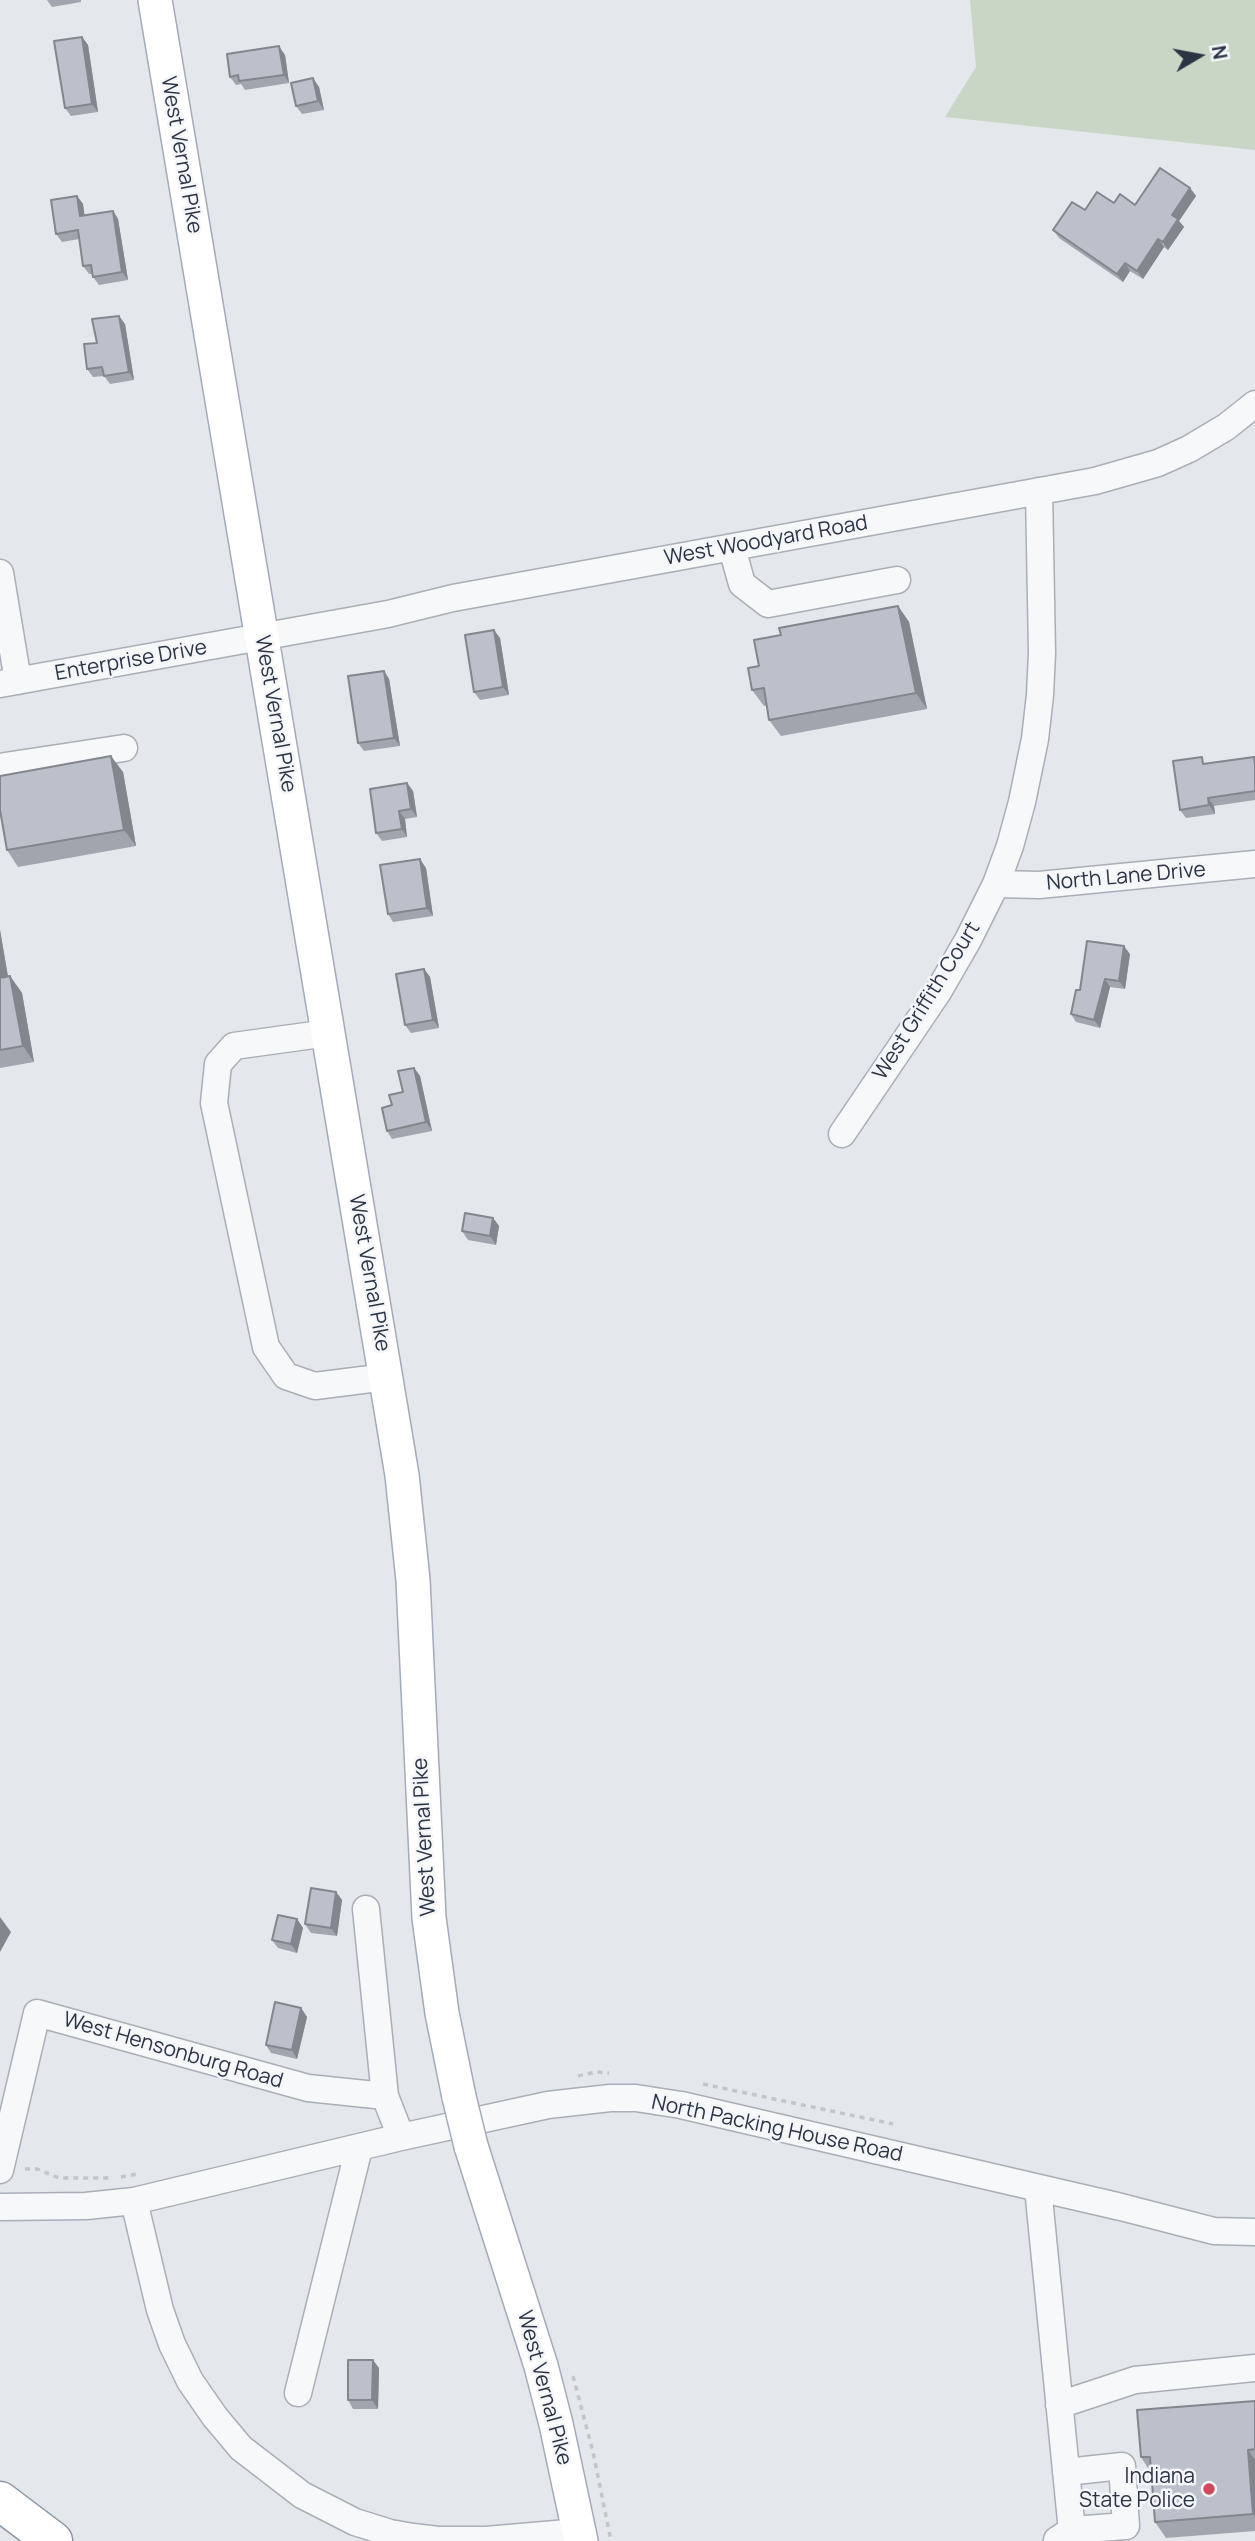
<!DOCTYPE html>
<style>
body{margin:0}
#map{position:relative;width:1255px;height:2541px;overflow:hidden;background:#e4e7ec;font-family:Manrope,sans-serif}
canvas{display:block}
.north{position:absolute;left:1164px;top:21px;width:70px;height:70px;-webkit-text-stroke:5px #f4f6f9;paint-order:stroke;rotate:80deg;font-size:19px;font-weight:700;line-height:28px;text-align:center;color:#2b3445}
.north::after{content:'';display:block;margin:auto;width:24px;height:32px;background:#2b3445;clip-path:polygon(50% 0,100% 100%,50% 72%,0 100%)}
</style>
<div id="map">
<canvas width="1255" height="2541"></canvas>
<div class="north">N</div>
</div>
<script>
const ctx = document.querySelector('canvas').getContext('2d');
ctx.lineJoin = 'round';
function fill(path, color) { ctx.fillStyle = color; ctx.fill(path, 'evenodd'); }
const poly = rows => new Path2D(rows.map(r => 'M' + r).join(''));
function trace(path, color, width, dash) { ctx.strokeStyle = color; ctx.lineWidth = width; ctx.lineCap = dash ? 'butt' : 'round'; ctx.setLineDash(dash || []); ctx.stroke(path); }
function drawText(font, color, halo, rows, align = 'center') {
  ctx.font = font + ' Manrope,sans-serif'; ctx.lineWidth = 5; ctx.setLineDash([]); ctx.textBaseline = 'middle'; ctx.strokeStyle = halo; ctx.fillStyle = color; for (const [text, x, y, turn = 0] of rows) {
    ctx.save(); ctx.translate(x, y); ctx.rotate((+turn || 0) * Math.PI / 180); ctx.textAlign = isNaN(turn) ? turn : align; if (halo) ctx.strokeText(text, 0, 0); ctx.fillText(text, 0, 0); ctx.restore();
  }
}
const green = poly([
 [970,0,1255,0,1255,150,945,117,976,67]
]);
const path = poly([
 [578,2076,596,2072,609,2073],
 [703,2084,893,2124],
 [25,2169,37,2169,59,2178,110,2178],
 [121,2177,137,2174],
 [573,2376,593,2452,611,2541]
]);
const minor = poly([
 [732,548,742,584,768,604,897,580],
 [0,573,18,681],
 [0,684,388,614,453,598,1095,481,1158,463,1189,449,1226,427,1255,404],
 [0,767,124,748],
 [996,884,1039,885,1255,864],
 [328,1033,234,1046,218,1064,214,1103,266,1347,286,1376,315,1386,386,1377],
 [842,1134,938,992,968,940,996,884,1010,846,1022,802,1035,739,1040,695,1042,653,1039,491],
 [366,1909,385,2096],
 [0,2170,37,2013,308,2088,385,2096,401,2137],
 [1038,2188,1073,2541],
 [134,2201,401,2137,548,2105,610,2098,636,2098,681,2105,1121,2207,1214,2231,1255,2232],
 [0,2207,86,2206,134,2201,160,2310,172,2344,190,2381,215,2417,241,2448,302,2495,355,2522,390,2533,413,2537,438,2540,486,2540,579,2532],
 [298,2393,359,2148],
 [1059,2405,1135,2380,1255,2368],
 [1057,2540,1072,2530,1126,2526,1122,2466,1066,2472]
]);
const major = poly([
 [155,0,402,1475,413,1580,429,1918,442,2013,459,2097],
 [471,2146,541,2366,556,2424,581,2541]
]);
const highway = poly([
 [0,2501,53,2541]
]);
const majorBridge = poly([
 [459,2097,471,2146]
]);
const wall = poly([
 [47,0,81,0,81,2,52,7],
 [82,37,88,45,98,112,71,116,65,108],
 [285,55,289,83,245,90,241,84,236,85,230,77],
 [319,87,324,110,302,114,296,106],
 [1190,188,1196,196,1179,221,1184,227,1168,250,1164,247,1143,279,1130,271,1123,282,1059,238,1053,230,1114,203,1135,205],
 [77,196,83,204,84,216,113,211,118,219,128,280,99,285,93,277,93,274,89,274,83,266,79,239,62,242,56,234],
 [125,324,134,380,110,384,104,376,93,377,87,369,97,343],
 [898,606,909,622,927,709,781,736,769,720,767,706,764,706,752,690,781,635],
 [500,638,509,695,480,700,474,692],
 [384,671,389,679,400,746,364,751,358,743],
 [1255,758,1255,800,1214,806,1215,814,1186,818,1180,810,1207,764],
 [123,772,136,846,18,867,7,850],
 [407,783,413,791,417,817,405,819,407,837,382,841,376,833],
 [426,868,433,916,393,922,388,914],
 [0,930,8,977,10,976,22,993,34,1062,0,1068],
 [1130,954,1125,989,1110,987,1100,1028,1076,1022,1071,1014,1080,990],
 [424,969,430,977,439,1028,411,1033,405,1025],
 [414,1068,420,1076,432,1131,392,1139,387,1131,392,1105,403,1092],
 [493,1218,499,1226,496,1245,468,1240,462,1231],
 [336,1892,342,1900,337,1936,311,1933,305,1924],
 [297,1919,303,1928,297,1953,278,1948,272,1940],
 [301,2008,307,2017,297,2059,271,2053,266,2045],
 [379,2368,378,2409,353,2409,348,2400],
 [1255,2401,1255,2531,1166,2538,1155,2522,1151,2473,1141,2457]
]);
const shadedWall = poly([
 [82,37,88,45,98,112,92,104],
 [279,46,285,55,289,83,284,75],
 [313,78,319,87,324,110,318,101],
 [1190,188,1196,196,1179,221,1184,227,1168,250,1163,242,1172,215],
 [77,196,83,204,86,225,80,216],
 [113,211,118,219,128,280,122,272],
 [1158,239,1164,247,1143,279,1137,271],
 [1125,263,1130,271,1123,282,1117,274],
 [119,316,125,324,134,380,129,372],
 [898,606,909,622,927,709,916,693],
 [494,630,500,638,509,695,503,687],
 [384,671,389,679,400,746,394,738],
 [111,756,123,772,136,846,124,830],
 [407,783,413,791,417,817,411,809],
 [1208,798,1214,806,1215,814,1209,805],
 [399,811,405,819,407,837,402,829],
 [420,859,426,868,433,916,427,908],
 [0,930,11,994,0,978],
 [1124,946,1130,954,1125,989,1119,981],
 [424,969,430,977,439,1028,433,1020],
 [10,976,22,993,34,1062,23,1046],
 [1105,979,1110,987,1100,1028,1094,1020],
 [414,1068,420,1076,432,1131,426,1122],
 [493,1218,499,1226,496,1245,490,1236],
 [336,1892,342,1900,337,1936,331,1928],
 [0,1917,11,1932,0,1952],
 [297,1919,303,1928,297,1953,291,1944],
 [301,2008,307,2017,297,2059,292,2050],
 [373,2360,379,2368,378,2409,372,2400],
 [1248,2450,1255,2460,1255,2518,1253,2514]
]);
const building = poly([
 [82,37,92,104,65,108,54,41,82,37],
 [279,46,284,75,239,81,238,75,230,77,227,54,279,46],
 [313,78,318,101,296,106,291,83,313,78],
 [1160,168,1190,188,1172,215,1178,219,1163,242,1158,239,1137,271,1125,263,1117,274,1053,230,1072,202,1085,210,1097,192,1114,203,1120,194,1135,205,1160,168],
 [77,196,80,216,113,211,122,272,93,277,91,265,83,266,78,230,56,234,51,200,77,196],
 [119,316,129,372,104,376,102,367,87,369,84,344,97,343,92,319,119,316],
 [898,606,916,693,769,720,764,688,752,690,748,668,759,666,754,640,781,635,779,628,898,606],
 [494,630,503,687,474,692,465,635,494,630],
 [384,671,394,738,358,743,348,676,384,671],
 [111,756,124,830,7,850,0,810,0,776,111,756],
 [1202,757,1203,764,1254,757,1255,765,1255,791,1208,798,1209,805,1180,810,1173,761,1202,757],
 [407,783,411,809,399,811,402,829,376,833,370,789,407,783],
 [420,859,427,908,388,914,380,865,420,859],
 [1087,941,1124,946,1119,981,1105,979,1094,1020,1071,1014,1076,990,1080,990,1087,941],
 [424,969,433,1020,405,1025,396,974,424,969],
 [10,976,23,1046,0,1050,0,978,10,976],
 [414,1068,426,1122,387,1131,382,1108,392,1105,389,1095,403,1092,398,1071,414,1068],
 [465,1213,493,1218,490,1236,462,1231,465,1213],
 [311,1888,336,1892,331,1928,305,1924,311,1888],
 [278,1915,297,1919,291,1944,272,1940,278,1915],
 [275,2002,301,2008,292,2050,266,2045,275,2002],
 [348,2360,373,2360,372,2400,348,2400,348,2360],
 [1255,2401,1255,2449,1248,2450,1253,2514,1155,2522,1150,2457,1141,2457,1137,2410,1255,2401]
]);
const markers = [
 [1209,2489,7,"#d1495b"]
];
const streetNames = [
 ["West Vernal Pike",181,155,80],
 ["West Woodyard Road",766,541,-10],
 ["Enterprise Drive",131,661,-10],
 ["West Vernal Pike",275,714,80],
 ["North Lane Drive",1126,877,-5],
 ["West Griffith Court",927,1001,-58],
 ["West Vernal Pike",369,1273,80],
 ["West Vernal Pike",425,1837,-93],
 ["West Hensonburg Road",173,2051,16],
 ["North Packing House Road",777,2129,12],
 ["West Vernal Pike",544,2388,75]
];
const poiNames = [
 ["Indiana",1195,2477],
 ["State Police",1195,2501]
];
fill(green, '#c9d6c5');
trace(minor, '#a9aeb7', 29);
trace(major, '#a3abb8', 36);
trace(highway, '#8b94a3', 41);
trace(path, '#c2c5cb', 3.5, [5, 5]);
trace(minor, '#f7f8fa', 26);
trace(major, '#fff', 33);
trace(highway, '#fff', 38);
trace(majorBridge, '#a3abb8', 36, []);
trace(majorBridge, '#fff', 33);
fill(wall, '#a1a5ae');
fill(shadedWall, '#83868d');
fill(building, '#bbc0ca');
trace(building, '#83868d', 2);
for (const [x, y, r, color] of markers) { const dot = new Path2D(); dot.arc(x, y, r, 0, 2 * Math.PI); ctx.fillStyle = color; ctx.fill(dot); trace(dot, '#f4f6f9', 2.5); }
drawText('21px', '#2b3445', '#f4f6f9', streetNames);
drawText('21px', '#2b3445', '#f4f6f9', poiNames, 'right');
</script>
